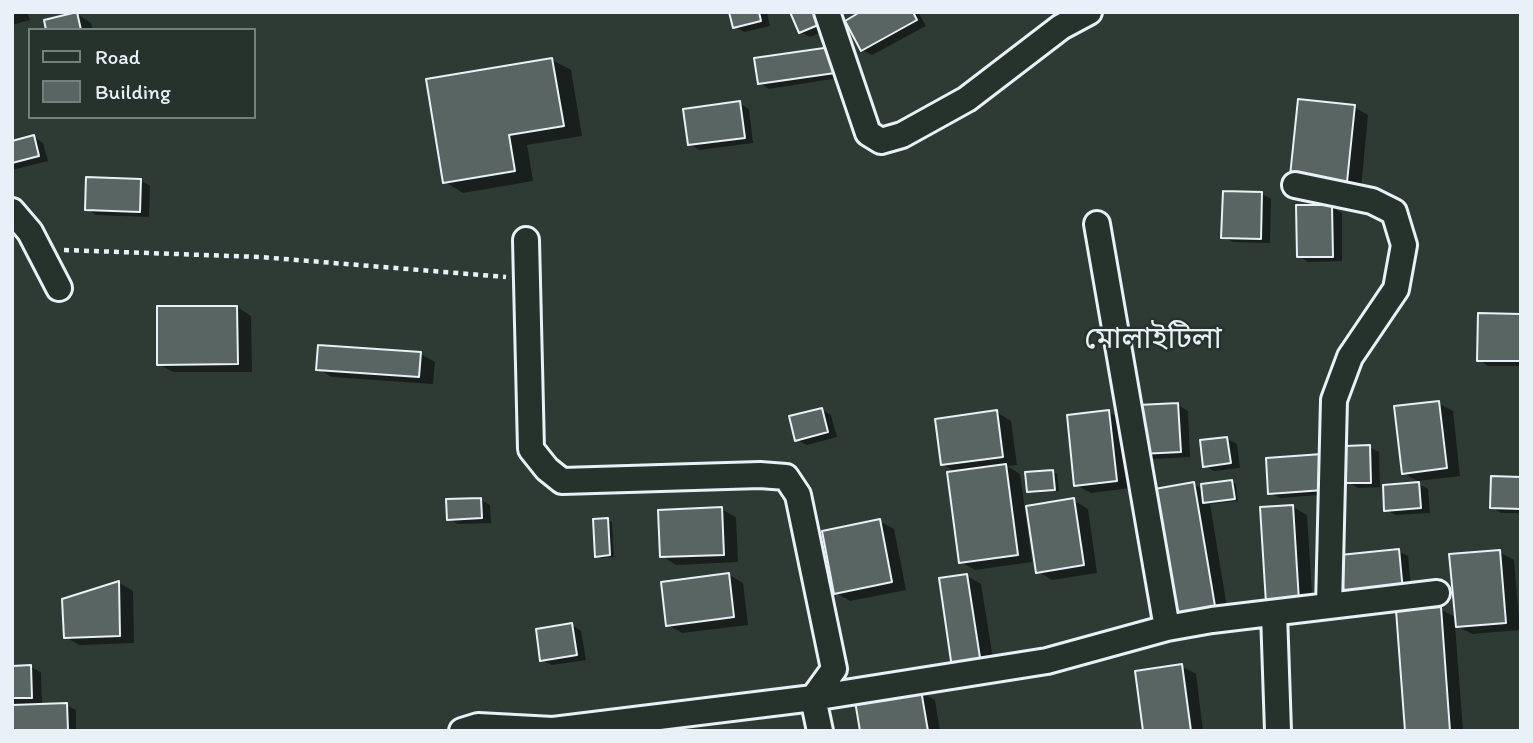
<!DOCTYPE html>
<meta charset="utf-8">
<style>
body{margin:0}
#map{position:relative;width:1533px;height:743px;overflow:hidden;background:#2e3b35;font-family:Itim,sans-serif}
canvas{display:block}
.frame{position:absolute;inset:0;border:14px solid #e8f1f8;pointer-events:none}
.legend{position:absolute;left:28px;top:28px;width:228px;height:91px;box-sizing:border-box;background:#26332d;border:2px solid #747f7e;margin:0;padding:9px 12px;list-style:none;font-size:21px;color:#e8f1f8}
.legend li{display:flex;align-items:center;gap:14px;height:35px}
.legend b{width:35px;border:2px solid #747f7e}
</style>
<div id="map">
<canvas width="1533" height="743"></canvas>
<div class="frame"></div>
<ul class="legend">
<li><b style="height:9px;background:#26332d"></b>Road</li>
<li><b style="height:19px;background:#596563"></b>Building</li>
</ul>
</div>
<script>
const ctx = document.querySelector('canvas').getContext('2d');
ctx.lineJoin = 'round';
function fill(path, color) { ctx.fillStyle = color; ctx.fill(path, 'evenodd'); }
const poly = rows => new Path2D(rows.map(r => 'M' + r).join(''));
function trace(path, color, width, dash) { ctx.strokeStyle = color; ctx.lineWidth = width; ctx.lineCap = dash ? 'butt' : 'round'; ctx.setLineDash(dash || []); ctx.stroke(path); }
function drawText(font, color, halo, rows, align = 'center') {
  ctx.font = font + ' Itim,"Noto Sans Bengali",sans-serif'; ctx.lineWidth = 5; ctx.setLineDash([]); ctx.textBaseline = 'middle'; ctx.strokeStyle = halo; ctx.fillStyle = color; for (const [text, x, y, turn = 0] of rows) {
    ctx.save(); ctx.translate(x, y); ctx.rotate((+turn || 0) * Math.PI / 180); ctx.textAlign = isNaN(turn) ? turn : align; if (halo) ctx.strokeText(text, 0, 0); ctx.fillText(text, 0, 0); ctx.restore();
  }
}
const shadow = poly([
 [12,12,27,12,30,20,12,25],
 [731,12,767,12,770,26,744,32,734,26],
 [792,12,832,28,810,37,800,32],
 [864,12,918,12,926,26,872,55,862,50],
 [77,14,91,23,93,30,48,30],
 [831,48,844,77,769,89,760,83],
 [552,60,571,70,582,136,527,145,533,181,463,193,445,182],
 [739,103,749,109,753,143,699,150,690,144],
 [1354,107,1368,115,1361,189,1307,184],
 [34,137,43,143,48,161,12,170,12,142],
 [141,180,150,186,149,217,96,215,87,209],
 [1262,194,1271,199,1270,243,1233,242,1223,237],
 [1332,207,1342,213,1342,261,1308,262,1299,256],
 [237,307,251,316,252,372,173,372,158,364],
 [1521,315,1521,366,1488,366,1479,360],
 [421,354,435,362,433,384,332,377,318,369],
 [1438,403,1453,411,1460,476,1418,481,1403,473],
 [1178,405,1188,411,1190,457,1152,459,1142,453],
 [822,410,831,415,837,437,807,445,797,440],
 [997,412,1011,421,1017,465,1007,466,1020,474,1032,562,975,570,961,562,956,472,942,464],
 [1109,412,1123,421,1130,488,1091,493,1076,485],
 [1227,439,1237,444,1240,468,1214,471,1205,466],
 [1369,447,1379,452,1380,487,1358,488,1348,482],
 [1268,459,1333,494,1280,498,1270,493],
 [1053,472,1057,474,1059,491,1033,493,1029,491],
 [1521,478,1521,513,1501,513,1492,507],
 [1232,482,1236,484,1238,501,1210,504,1229,620,1187,627,1193,484,1204,490],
 [1419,484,1428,489,1430,513,1396,515,1386,510],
 [481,500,490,505,491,523,458,524,449,519],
 [1073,500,1088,509,1097,573,1052,580,1038,571],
 [1293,507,1307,515,1313,609,1282,611],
 [721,509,736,517,738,562,676,565,662,556],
 [607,520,612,522,614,557,601,558,597,556],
 [879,521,894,529,906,590,850,601,836,593],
 [1398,551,1408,556,1412,596,1355,601],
 [1499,552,1514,560,1520,630,1472,634,1455,625,1463,731,1407,731,1440,609,1457,618],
 [729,575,743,583,748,625,682,633,668,625],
 [967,576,981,584,995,671,968,675],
 [118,582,133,591,134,643,80,645,65,637],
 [572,625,581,631,586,660,552,665,542,660],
 [1181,666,1196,674,1203,731,1145,731],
 [12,667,31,667,41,672,42,705,66,705,76,710,76,731,12,731],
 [920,692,935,700,940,731,861,731]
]);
const building = poly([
 [77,12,81,30,46,30,44,20,77,12],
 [729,12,759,12,761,21,733,28,729,12],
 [790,12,818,12,823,23,799,33,790,12],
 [860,12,913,12,917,20,861,51,845,21,860,12],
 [831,47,835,73,758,84,754,58,831,47],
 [552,58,564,126,509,135,515,171,443,183,426,79,552,58],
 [1298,99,1355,105,1347,182,1290,176,1298,99],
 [740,101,745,138,688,145,683,109,740,101],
 [34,135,39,156,12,163,12,141,34,135],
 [86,177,141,179,140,212,85,210,86,177],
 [1223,191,1262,192,1261,239,1221,238,1223,191],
 [1296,205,1332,205,1333,257,1297,257,1296,205],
 [157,306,237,306,238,364,157,365,157,306],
 [1478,313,1521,314,1521,361,1477,361,1478,313],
 [318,345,421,352,419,377,316,370,318,345],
 [1439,401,1447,468,1402,474,1394,406,1439,401],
 [1178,403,1181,452,1140,454,1138,405,1178,403],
 [822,408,828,432,795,441,789,416,822,408],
 [997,410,1003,457,941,465,935,419,997,410],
 [1109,410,1117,481,1074,486,1067,415,1109,410],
 [1227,437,1231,463,1203,467,1200,440,1227,437],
 [1370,445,1371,483,1346,483,1345,446,1370,445],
 [1322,454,1324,490,1268,494,1266,458,1322,454],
 [1006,464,1018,555,959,563,947,472,1006,464],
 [1053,470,1055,490,1027,492,1025,472,1053,470],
 [1491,476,1521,477,1521,509,1490,508,1491,476],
 [1232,480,1235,499,1203,503,1201,484,1232,480],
 [1194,482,1216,612,1171,620,1149,490,1194,482],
 [1419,482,1421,508,1384,511,1383,485,1419,482],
 [481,498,482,518,447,520,446,499,481,498],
 [1074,498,1084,565,1036,573,1026,506,1074,498],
 [1293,505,1299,601,1266,603,1260,507,1293,505],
 [722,507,724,555,660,557,658,510,722,507],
 [608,518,610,555,595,557,593,519,608,518],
 [880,519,892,582,834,594,822,531,880,519],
 [1399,549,1403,591,1344,597,1340,555,1399,549],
 [1500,550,1506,623,1456,627,1449,554,1500,550],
 [729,573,734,617,666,626,661,582,729,573],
 [967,574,981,664,952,668,939,578,967,574],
 [119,581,120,636,64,638,62,599,119,581],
 [1441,607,1450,731,1405,731,1396,610,1441,607],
 [572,623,577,655,540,661,536,629,572,623],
 [1182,664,1191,731,1143,731,1135,671,1182,664],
 [31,665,32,698,12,698,12,666,31,665],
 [921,690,928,731,860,731,855,701,921,690],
 [67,703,68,731,12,731,12,705,67,703]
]);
const path = poly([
 [64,250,260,257,506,277]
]);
const minor = poly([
 [827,12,868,133,881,141,902,135,967,99,1061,27,1089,12],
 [1295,185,1372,201,1394,212,1404,245,1396,289,1350,357,1334,400,1329,606],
 [12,211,30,232,59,288],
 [1097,224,1167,628],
 [526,240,531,449,547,469,562,481,760,475,786,477,798,495,834,669,813,698,820,731],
 [1274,613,1278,731],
 [462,731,478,726,553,730,813,698,1047,661,1167,628,1212,620,1437,593]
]);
const quarterNames = [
 ["মোলাইটিলা",1153,340]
];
fill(shadow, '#0007');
fill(building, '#596563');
trace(building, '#e8f1f8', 2);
trace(minor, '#e8f1f8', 30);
trace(path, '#e8f1f8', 4.5, [5, 5]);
trace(minor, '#26332d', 24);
drawText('30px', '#e8f1f8', '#26332d', quarterNames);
</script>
